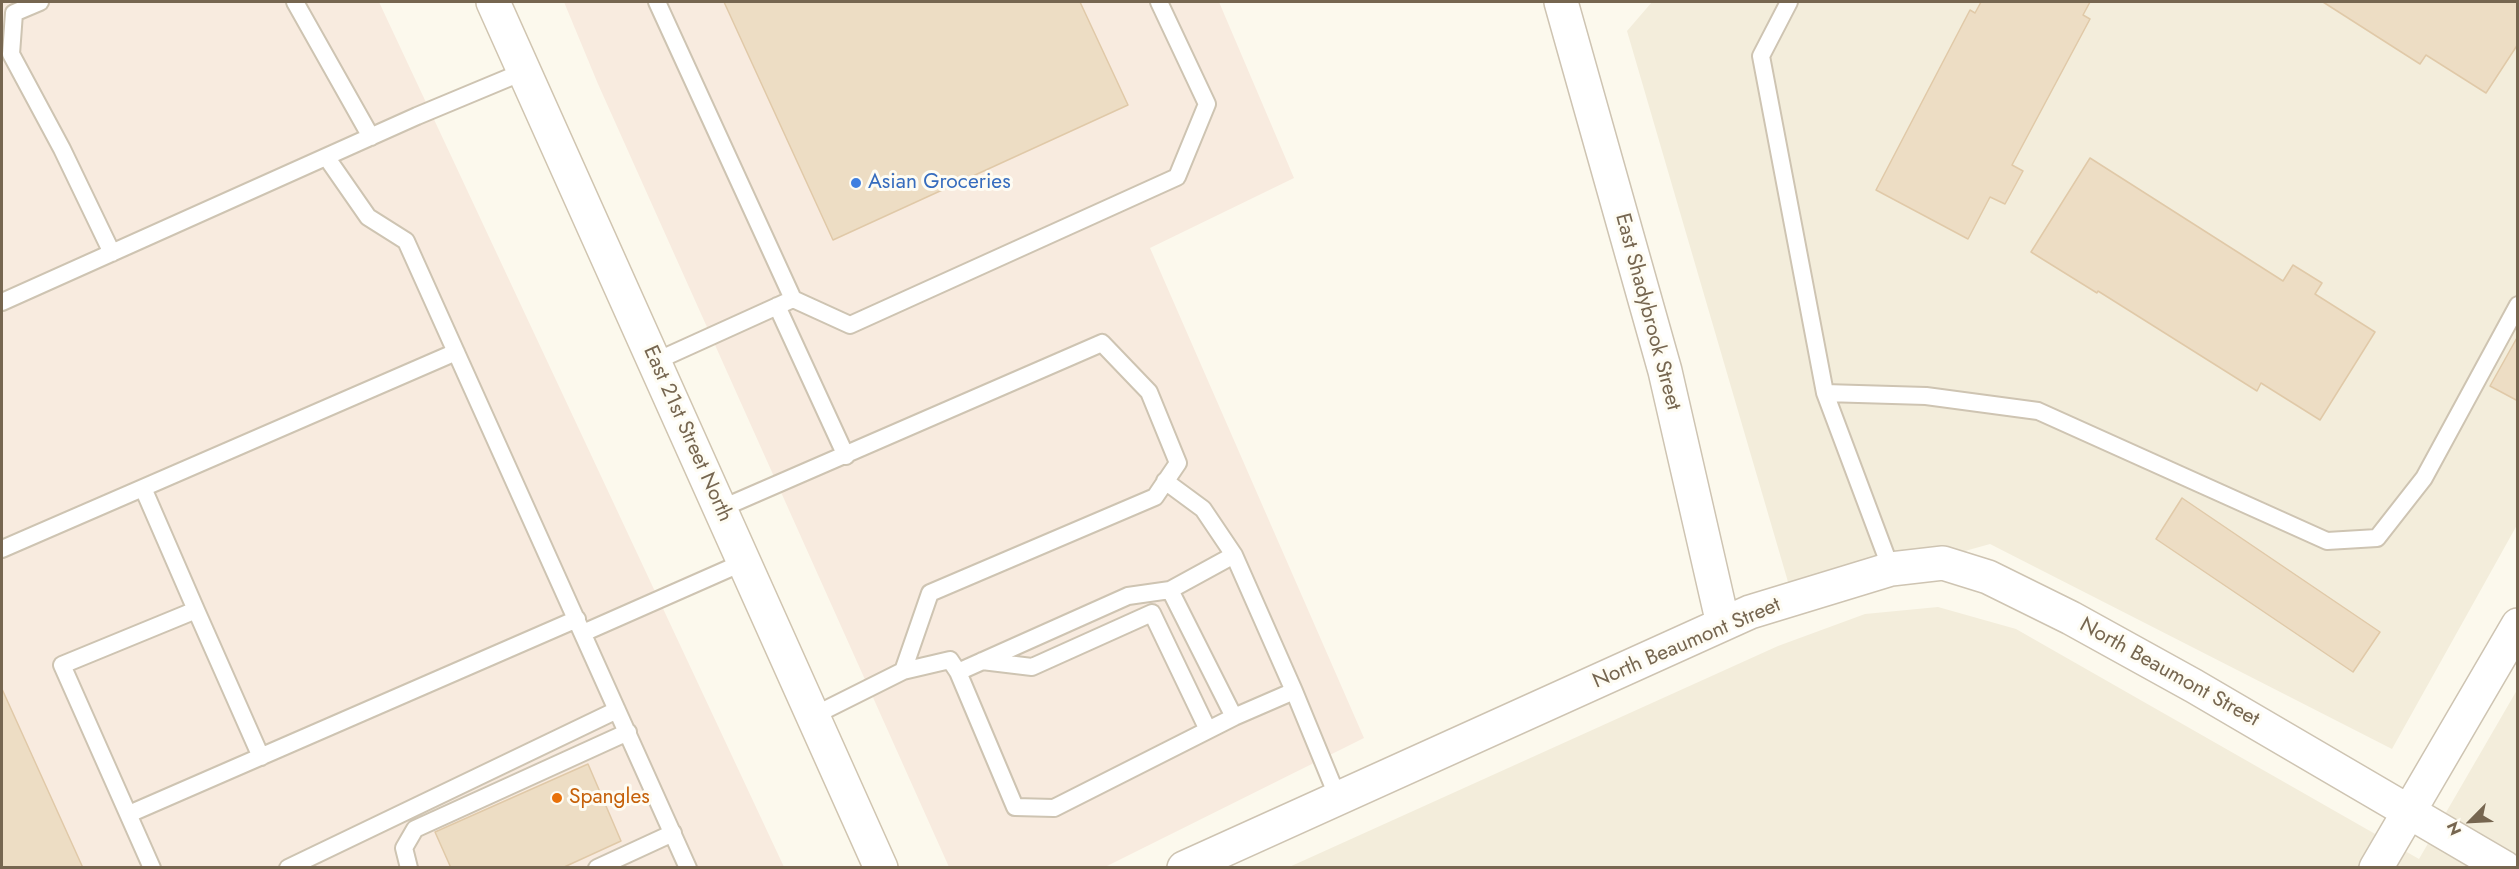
<!DOCTYPE html>
<style>
body{margin:0}
#map{position:relative;width:2519px;height:869px;overflow:hidden;background:#fcf9ed;font-family:Jost,sans-serif}
canvas{display:block}
.frame{position:absolute;inset:0;border:3px solid #766650;pointer-events:none}
.north{position:absolute;left:2441px;top:791px;width:60px;height:60px;-webkit-text-stroke:4px #fefcf3;paint-order:stroke;rotate:246deg;font-size:16px;font-weight:700;line-height:24px;text-align:center;color:#766650}
.north::after{content:'';display:block;margin:auto;width:21px;height:27px;background:#766650;clip-path:polygon(50% 0,100% 100%,50% 72%,0 100%)}
</style>
<div id="map">
<canvas width="2519" height="869"></canvas>
<div class="frame"></div>
<div class="north">N</div>
</div>
<script>
const ctx = document.querySelector('canvas').getContext('2d');
ctx.lineJoin = 'round';
function fill(path, color) { ctx.fillStyle = color; ctx.fill(path, 'evenodd'); }
const poly = rows => new Path2D(rows.map(r => 'M' + r).join(''));
function trace(path, color, width, dash) { ctx.strokeStyle = color; ctx.lineWidth = width; ctx.lineCap = dash ? 'butt' : 'round'; ctx.setLineDash(dash || []); ctx.stroke(path); }
function drawText(font, color, halo, rows, align = 'center') {
  ctx.font = font + ' Jost,sans-serif'; ctx.lineWidth = 6; ctx.setLineDash([]); ctx.textBaseline = 'middle'; ctx.strokeStyle = halo; ctx.fillStyle = color; for (const [text, x, y, turn = 0] of rows) {
    ctx.save(); ctx.translate(x, y); ctx.rotate((+turn || 0) * Math.PI / 180); ctx.textAlign = isNaN(turn) ? turn : align; if (halo) ctx.strokeText(text, 0, 0); ctx.fillText(text, 0, 0); ctx.restore();
  }
}
const residential = poly([
 [1652,2,2517,2,2517,525,2392,749,1990,544,1793,599,1627,31],
 [1938,607,2016,629,2419,859,2517,690,2517,867,1287,868,1778,646,1865,614]
]);
const commercial = poly([
 [2,2,379,2,784,867,2,868],
 [564,2,1219,2,1294,178,1150,248,1364,738,1105,867,949,867,598,84]
]);
const building = poly([
 [724,2,1080,2,1128,105,833,240,724,2],
 [1981,2,2090,2,2083,15,2090,19,2012,165,2023,171,2005,204,1990,197,1968,239,1876,190,1970,10,1975,13,1981,2],
 [2323,2,2518,2,2518,44,2486,93,2426,55,2420,64,2323,2],
 [2090,158,2283,281,2293,265,2322,283,2315,294,2375,332,2320,420,2261,383,2257,391,2098,291,2097,293,2031,252,2090,158],
 [2518,336,2518,401,2490,386,2518,336],
 [2182,498,2380,632,2353,672,2156,539,2182,498],
 [2,689,83,868,2,868,2,689],
 [588,764,621,841,562,868,451,868,435,832,588,764]
]);
const service = poly([
 [40,2,14,13,11,54,62,149,112,253],
 [295,2,371,137],
 [1789,2,1761,56,1825,393,1926,396,2038,411,2327,541,2377,538,2424,478,2518,305],
 [327,158,368,217,406,241,688,868],
 [793,299,850,325,1177,177,1207,104,1159,2],
 [2,302,417,116,525,71],
 [777,306,846,456],
 [654,362,793,299,657,2],
 [1825,393,1891,569],
 [1165,481,1203,509,1234,555,1294,691],
 [143,488,196,610,62,665,152,868],
 [720,509,1102,343,1149,392,1178,463,1155,497,930,593,903,671],
 [2,549,456,352],
 [1170,590,1234,717],
 [196,610,261,757],
 [583,633,744,562],
 [982,661,1032,667,1152,613,1208,730],
 [958,672,1128,596,1170,590,1234,555],
 [813,716,903,671,950,660,958,672,1015,807,1054,808,1234,717,1294,691,1338,798],
 [129,814,577,619],
 [288,868,617,710],
 [409,868,404,848,415,829,628,732],
 [597,868,673,833]
]);
const minor = poly([
 [1561,2,1665,371,1723,624],
 [1184,868,1750,612,1891,569,1943,563,1988,577,2071,618,2194,686,2505,868],
 [2376,868,2518,625]
]);
const secondary = poly([
 [493,2,881,868]
]);
const markers = [
 [856,183,6,"#3f7fe0"],
 [557,798,6,"#e8710a"]
];
const shopNames = [
 ["Asian Groceries",868,183]
];
const streetNames = [
 ["East Shadybrook Street",1647,312,75],
 ["East 21st Street North",687,434,66],
 ["North Beaumont Street",1687,644,-23],
 ["North Beaumont Street",2169,673,29]
];
const foodNames = [
 ["Spangles",569,798]
];
fill(residential, '#f3eddb');
fill(commercial, '#f8ebdf');
fill(building, '#edddc4');
trace(building, '#e0c9a8', 1.5);
trace(service, '#cec4b2', 20);
trace(minor, '#cec4b2', 36);
trace(secondary, '#d0c5b0', 36);
trace(service, '#fff', 16);
trace(minor, '#fff', 33);
trace(secondary, '#fff', 33);
for (const [x, y, r, color] of markers) { const dot = new Path2D(); dot.arc(x, y, r, 0, 2 * Math.PI); ctx.fillStyle = color; ctx.fill(dot); trace(dot, '#fefcf3', 2); }
drawText('21px', '#366cbe', '#fefcf3', shopNames, 'left');
drawText('21px', '#766650', '#fefcf3', streetNames);
drawText('21px', '#c56008', '#fefcf3', foodNames, 'left');
</script>
